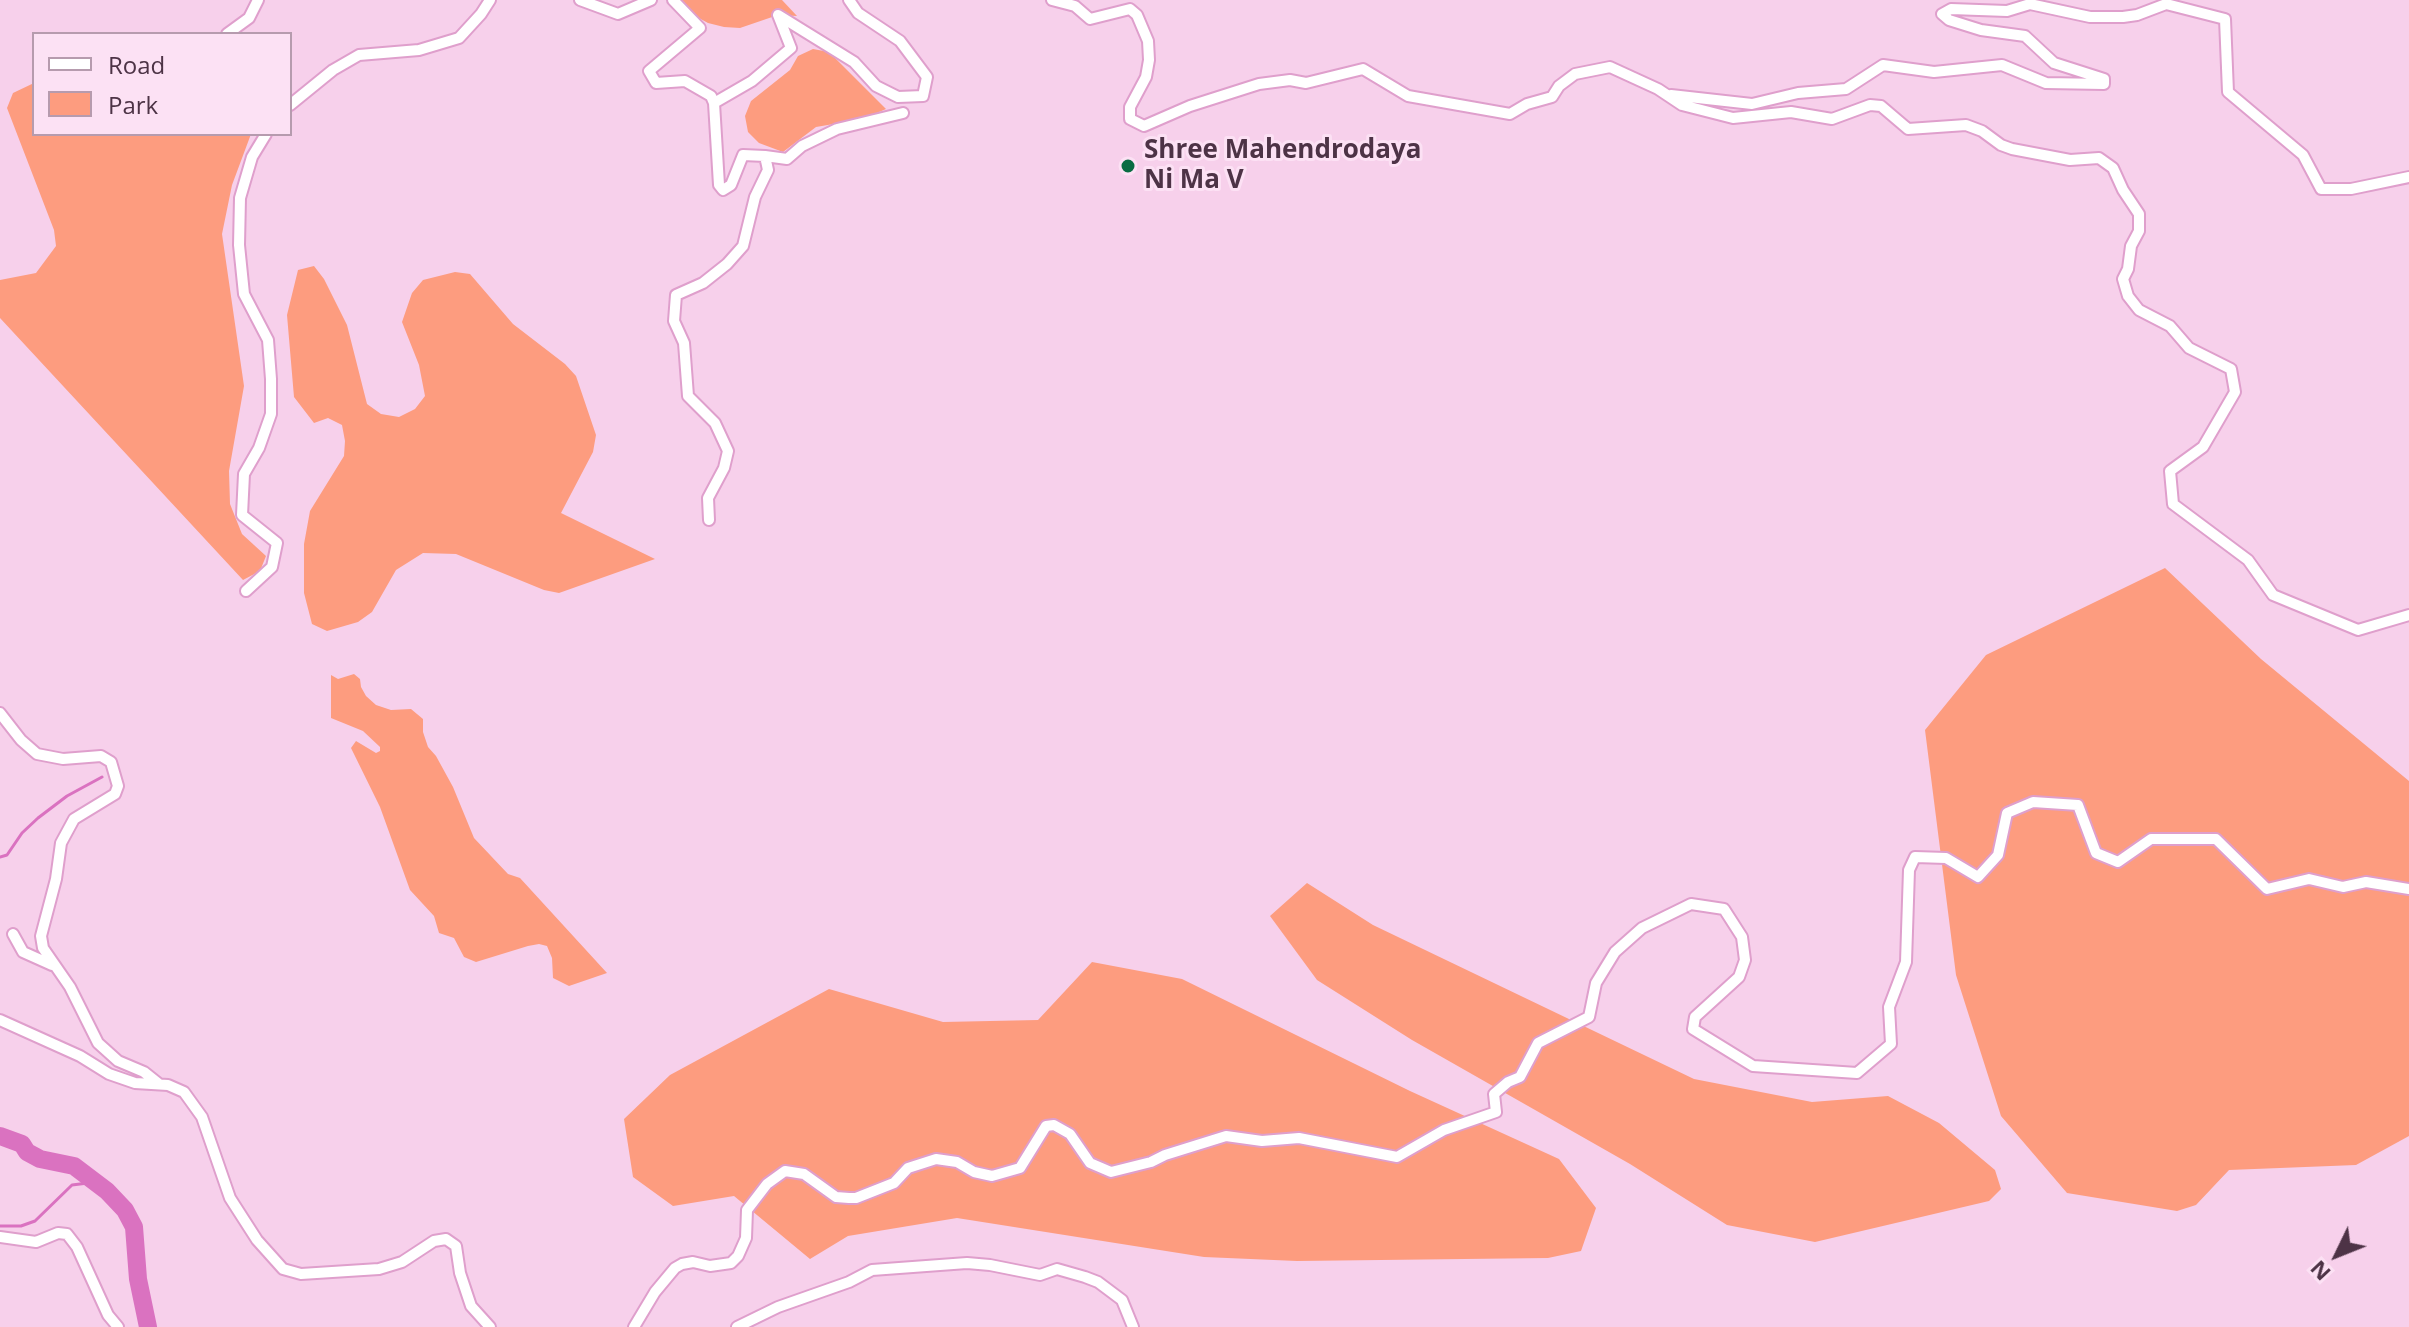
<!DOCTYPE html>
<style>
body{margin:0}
#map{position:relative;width:2409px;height:1327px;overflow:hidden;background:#f7d0eb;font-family:"Open Sans",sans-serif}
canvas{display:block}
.legend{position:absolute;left:32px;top:32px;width:260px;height:104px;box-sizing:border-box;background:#fce1f4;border:2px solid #b69bae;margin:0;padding:10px 14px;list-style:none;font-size:24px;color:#4d3346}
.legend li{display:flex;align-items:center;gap:16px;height:40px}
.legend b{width:40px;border:2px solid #b69bae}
.north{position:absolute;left:2297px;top:1215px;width:80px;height:80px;-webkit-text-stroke:6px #fce1f4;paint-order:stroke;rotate:227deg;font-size:22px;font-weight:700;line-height:32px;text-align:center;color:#4d3346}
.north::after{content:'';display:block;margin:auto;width:28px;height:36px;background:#4d3346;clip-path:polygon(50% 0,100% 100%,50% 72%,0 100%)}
</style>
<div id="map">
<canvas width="2409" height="1327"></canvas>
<ul class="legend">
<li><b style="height:10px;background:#fff"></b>Road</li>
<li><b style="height:22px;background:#fd9c7f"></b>Park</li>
</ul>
<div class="north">N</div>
</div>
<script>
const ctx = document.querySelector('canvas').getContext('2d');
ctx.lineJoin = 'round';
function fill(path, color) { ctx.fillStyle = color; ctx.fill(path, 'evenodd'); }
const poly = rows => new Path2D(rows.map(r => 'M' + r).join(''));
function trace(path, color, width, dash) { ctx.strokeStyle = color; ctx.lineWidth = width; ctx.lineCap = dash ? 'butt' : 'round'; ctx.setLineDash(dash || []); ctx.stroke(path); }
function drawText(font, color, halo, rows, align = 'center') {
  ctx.font = font + ' "Open Sans",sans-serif'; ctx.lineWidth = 6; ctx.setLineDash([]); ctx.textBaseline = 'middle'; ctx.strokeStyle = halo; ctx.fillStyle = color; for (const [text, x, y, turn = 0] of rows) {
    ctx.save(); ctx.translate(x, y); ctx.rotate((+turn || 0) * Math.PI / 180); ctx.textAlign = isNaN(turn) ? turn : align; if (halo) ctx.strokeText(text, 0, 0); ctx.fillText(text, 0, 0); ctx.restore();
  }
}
const green = poly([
 [677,0,782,0,797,16,778,15,740,28,724,27,708,23,686,11],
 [813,49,829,52,886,109,863,119,816,127,783,152,759,143,748,132,745,116,751,101,790,70,798,56],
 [34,83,34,134,251,134,232,185,222,234,244,386,229,471,230,504,242,534,266,556,260,571,243,580,0,318,0,280,36,273,56,246,54,230,7,108,13,93],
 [314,266,324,279,347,325,367,404,381,414,399,417,415,409,425,396,419,365,402,322,412,293,423,280,455,272,470,274,513,324,565,364,576,376,596,435,593,452,561,513,655,559,559,593,544,590,456,554,423,553,396,570,372,612,358,622,327,631,312,624,304,593,304,544,310,511,344,456,345,441,342,425,328,418,314,423,294,397,287,315,298,270],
 [2165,568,2261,659,2409,781,2409,1136,2356,1165,2229,1170,2196,1205,2177,1211,2067,1193,2001,1116,1956,975,1925,730,1986,655],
 [354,674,360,679,361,687,366,696,376,705,391,710,411,709,423,719,423,732,428,747,436,756,453,787,474,838,508,874,520,878,607,973,569,986,553,978,552,958,547,946,539,944,528,946,476,962,464,957,454,938,439,933,434,916,410,890,380,807,351,748,356,741,376,753,380,751,380,747,363,731,331,718,331,675,338,679],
 [1307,883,1373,925,1694,1079,1812,1102,1888,1096,1939,1123,1995,1170,2001,1189,1989,1201,1815,1242,1727,1225,1630,1164,1412,1040,1317,980,1270,916],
 [1092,962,1182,979,1410,1091,1559,1159,1596,1208,1581,1251,1548,1258,1297,1261,1204,1257,957,1218,848,1236,810,1259,734,1196,673,1206,633,1177,624,1119,670,1075,829,989,943,1022,1038,1020]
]);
const stream = poly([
 [0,857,7,855,22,833,38,818,67,796,102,777],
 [0,1226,21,1226,35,1221,72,1185,96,1182]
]);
const river = poly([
 [0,1136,22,1144,27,1152,40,1159,74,1166,107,1191,125,1210,134,1227,138,1279,148,1327]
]);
const minor = poly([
 [580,0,618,14,651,0],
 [673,0,700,28,649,71,656,83,685,81,711,96,714,103,719,185,723,190,731,185,743,155,765,156,768,170,755,197,743,246,727,264,703,283,676,295,674,321,684,343,688,396,715,423,728,451,724,468,708,498,709,520],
 [1052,0,1075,6,1090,19,1130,9,1137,15,1148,41,1149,60,1146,77,1130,107,1130,119,1144,126,1190,106,1259,84,1290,80,1306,83,1363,69,1408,96,1510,114,1527,104,1552,97,1559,86,1575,74,1610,67,1658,89,1682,105,1733,118,1791,112,1832,119,1870,105,1881,106,1908,129,1966,125,1982,131,2001,145,2012,149,2070,160,2099,158,2113,168,2123,190,2139,214,2139,231,2131,246,2128,269,2123,279,2128,296,2139,310,2170,326,2189,348,2231,369,2235,392,2203,447,2170,471,2173,504,2248,560,2273,595,2358,630,2409,615],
 [227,34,249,18,258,0],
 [1671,95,1752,104,1798,93,1846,89,1883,65,1934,72,2002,65,2046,83,2104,84,2104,79,2054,63,2025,36,1981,30,1949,20,1942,14,1951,9,2007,11,2030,4,2090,17,2123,17,2137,15,2166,4,2225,19,2228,92,2303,155,2321,189,2351,189,2409,177],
 [714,103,752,81,791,48,778,15,854,62,876,86,898,97,923,96,927,77,900,41,858,13,849,0],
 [290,105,333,70,359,55,419,50,459,38,481,14,490,0],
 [765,156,787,159,802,146,837,129,903,113],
 [246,591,272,567,277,543,242,515,244,474,259,448,271,414,271,379,268,340,244,294,239,245,240,198,252,157,266,134],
 [0,713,21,740,37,754,63,759,101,756,111,762,118,786,115,794,74,819,61,843,56,879,41,936,43,948,70,987,98,1043,118,1061,144,1072,159,1084],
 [13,934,23,952,52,965],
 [0,1020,80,1056,109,1074,135,1083,168,1085,184,1092,202,1117,230,1198,257,1240,283,1269,301,1274,379,1269,402,1262,434,1241,446,1239,456,1246,460,1273,471,1306,490,1327],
 [0,1237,36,1242,58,1233,67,1234,77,1247,108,1315,118,1327],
 [634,1327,655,1292,675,1268,682,1264,693,1262,710,1266,731,1263,738,1256,746,1238,747,1210,767,1184,785,1171,804,1174,836,1197,849,1198,856,1198,894,1183,908,1168,936,1159,957,1162,974,1172,992,1176,1020,1168,1046,1126,1054,1125,1070,1134,1090,1163,1111,1172,1151,1162,1165,1155,1226,1136,1262,1141,1299,1138,1397,1157,1444,1130,1496,1112,1494,1094,1508,1082,1520,1077,1538,1043,1589,1017,1596,983,1615,952,1642,928,1691,904,1724,909,1742,937,1745,960,1739,977,1695,1017,1693,1029,1753,1066,1857,1073,1891,1044,1889,1007,1906,962,1909,870,1915,857,1946,858,1978,877,1998,855,2007,813,2033,802,2078,805,2096,853,2118,862,2151,839,2216,839,2267,889,2309,879,2343,887,2366,882,2409,889],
 [737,1327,778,1307,849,1282,872,1270,967,1263,990,1265,1040,1275,1057,1269,1085,1277,1098,1282,1122,1300,1133,1327]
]);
const markers = [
 [1128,166,8,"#096c42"]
];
const poiNames = [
 ["Shree Mahendrodaya",1144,151],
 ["Ni Ma V",1144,181]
];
fill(green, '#fd9c7f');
trace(stream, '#da72c0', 3);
trace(river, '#da72c0', 18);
trace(minor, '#df9fcc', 14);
trace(minor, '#fff', 10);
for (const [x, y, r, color] of markers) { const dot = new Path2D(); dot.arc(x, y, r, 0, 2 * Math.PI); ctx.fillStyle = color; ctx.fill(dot); trace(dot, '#fce1f4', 3); }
drawText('bold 26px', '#4d3346', '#fce1f4', poiNames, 'left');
</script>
